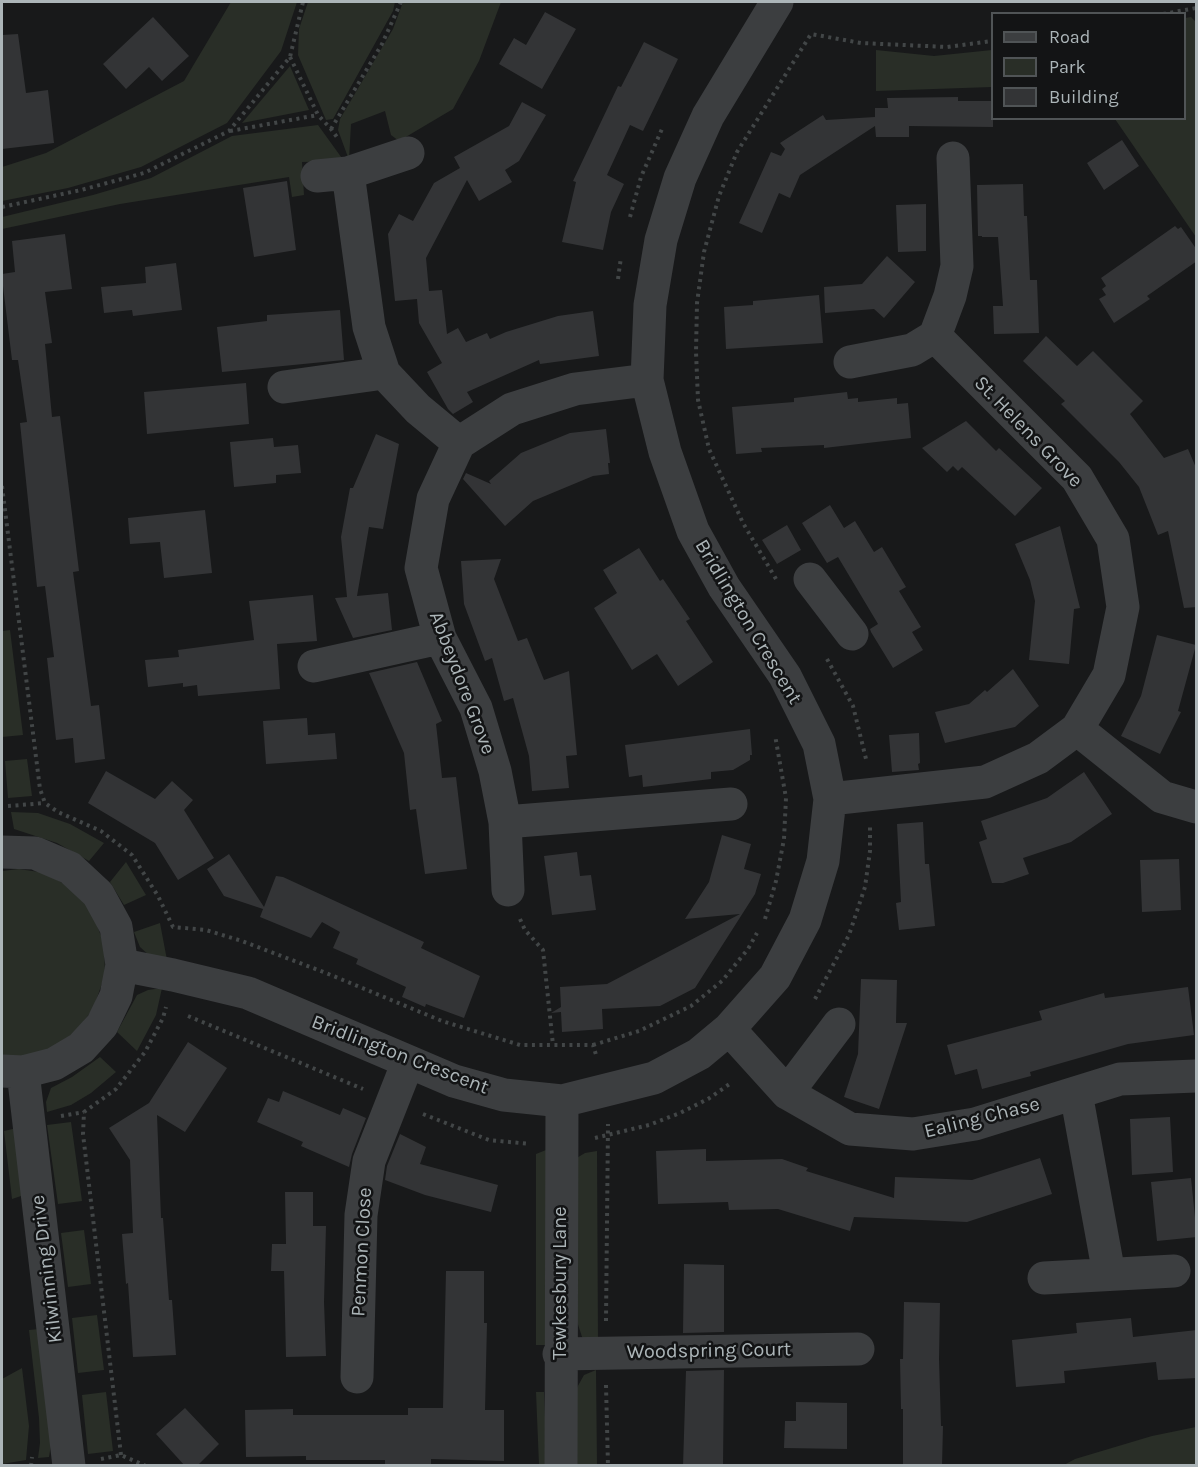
<!DOCTYPE html>
<style>
body{margin:0}
#map{position:relative;width:1198px;height:1467px;overflow:hidden;background:#18191a;font-family:Karla,sans-serif}
canvas{display:block}
.frame{position:absolute;inset:0;border:3px solid #acb5b8;pointer-events:none}
.legend{position:absolute;left:991px;top:12px;width:195px;height:108px;box-sizing:border-box;background:#131415;border:2px solid #505456;margin:0;padding:8px 10px;list-style:none;font-size:18px;color:#acb5b8}
.legend li{display:flex;align-items:center;gap:12px;height:30px}
.legend b{width:30px;border:2px solid #505456}
</style>
<div id="map">
<canvas width="1198" height="1467"></canvas>
<div class="frame"></div>
<ul class="legend">
<li><b style="height:8px;background:#3c3e40"></b>Road</li>
<li><b style="height:16px;background:#292e27"></b>Park</li>
<li><b style="height:16px;background:#333436"></b>Building</li>
</ul>
</div>
<script>
const ctx = document.querySelector('canvas').getContext('2d');
ctx.lineJoin = 'round';
function fill(path, color) { ctx.fillStyle = color; ctx.fill(path, 'evenodd'); }
const poly = rows => new Path2D(rows.map(r => 'M' + r).join(''));
function trace(path, color, width, dash) { ctx.strokeStyle = color; ctx.lineWidth = width; ctx.lineCap = dash ? 'butt' : 'round'; ctx.setLineDash(dash || []); ctx.stroke(path); }
function drawText(font, color, halo, rows, align = 'center') {
  ctx.font = font + ' Karla,sans-serif'; ctx.lineWidth = 5; ctx.setLineDash([]); ctx.textBaseline = 'middle'; ctx.strokeStyle = halo; ctx.fillStyle = color; for (const [text, x, y, turn = 0] of rows) {
    ctx.save(); ctx.translate(x, y); ctx.rotate((+turn || 0) * Math.PI / 180); ctx.textAlign = isNaN(turn) ? turn : align; if (halo) ctx.strokeText(text, 0, 0); ctx.fillText(text, 0, 0); ctx.restore();
  }
}
const green = poly([
 [231,2,297,2,281,51,227,123,141,167,68,188,2,201,2,167,46,153,184,81],
 [308,2,395,2,393,11,333,119,326,120,298,55,299,29],
 [403,2,501,2,479,61,453,109,399,141,391,135,385,111,351,124,349,160,338,130,340,119,393,29],
 [1191,17,1196,22,1196,237,1115,119,1184,118,1185,18],
 [876,50,934,56,992,50,992,87,876,91],
 [290,66,309,110,242,123],
 [318,125,344,161,302,162,304,195,292,197,289,177,120,204,2,229,2,217,93,195,151,178,232,136],
 [10,630,23,735,2,737,2,631],
 [27,759,32,796,8,798,5,761],
 [11,812,38,813,70,824,104,843,89,861,57,843,14,829],
 [126,862,146,895,124,905,110,882],
 [19,869,46,873,69,887,91,909,104,944,105,975,93,1009,73,1035,46,1053,20,1060,2,1057,2,871],
 [160,923,167,960,151,957,140,947,134,932],
 [162,988,156,1015,137,1051,117,1032,137,995,148,990],
 [100,1057,116,1072,91,1093,71,1105,47,1112,46,1102,51,1088,72,1077],
 [71,1122,82,1201,58,1204,47,1125],
 [17,1128,24,1195,12,1199,4,1131],
 [546,1150,546,1345,536,1345,536,1154],
 [597,1151,598,1341,584,1343,571,1303,575,1159,585,1153],
 [84,1230,91,1284,68,1287,61,1233],
 [97,1315,104,1370,78,1373,72,1318],
 [40,1329,52,1439,49,1457,38,1458,40,1443,39,1418,29,1330],
 [22,1368,29,1426,26,1460,2,1464,2,1379],
 [596,1370,597,1465,576,1465,574,1393,584,1375],
 [106,1392,113,1451,88,1454,82,1395],
 [536,1392,544,1392,547,1465,539,1465],
 [1196,1427,1196,1465,1064,1465,1075,1459,1152,1436]
]);
const building = poly([
 [545,12,576,29,542,89,499,64,514,38,526,45],
 [153,17,189,56,162,81,149,67,126,89,103,64],
 [18,34,26,93,48,90,54,143,2,149,2,35],
 [644,42,678,59,643,131,630,125,607,175,624,184,611,212,603,250,562,242,576,182,573,181,618,86,621,87],
 [958,97,958,101,993,101,993,127,909,126,909,137,876,137,875,126,800,175,790,198,779,193,762,233,739,223,771,152,781,156,785,149,780,143,823,115,826,120,875,117,875,108,888,108,887,98],
 [522,102,546,115,519,161,505,170,512,182,479,201,467,180,426,258,429,291,442,290,447,334,458,328,466,342,487,333,490,339,506,332,558,316,593,311,599,356,540,364,539,360,467,392,473,402,453,414,448,409,427,372,442,363,419,323,417,299,395,301,388,234,399,214,413,221,434,183,460,168,454,157,509,126],
 [1122,140,1139,166,1104,190,1087,163],
 [287,181,296,250,254,257,243,188],
 [1023,184,1024,216,1027,216,1030,280,1037,280,1039,333,994,334,993,306,1003,306,998,237,982,237,982,236,978,236,977,185],
 [926,204,926,251,898,252,896,205],
 [1175,226,1178,229,1181,227,1197,250,1197,261,1147,296,1150,299,1114,323,1099,299,1106,295,1102,289,1106,286,1101,278],
 [65,234,72,289,45,292,52,343,45,344,52,417,60,416,79,571,73,572,91,706,99,705,105,759,75,763,73,738,56,740,47,658,54,657,45,586,37,587,20,423,27,422,18,360,12,360,2,278,2,274,15,272,12,241],
 [887,256,915,282,884,318,874,309,825,313,824,287,862,284],
 [176,263,182,310,133,316,132,310,104,313,101,287,146,283,145,267],
 [819,295,823,343,726,349,724,307,753,305,753,301],
 [340,310,344,360,222,372,217,327,267,321,267,315],
 [1046,336,1077,366,1093,351,1143,401,1130,414,1164,458,1188,449,1197,470,1197,607,1184,608,1168,531,1158,535,1139,487,1119,462,1061,404,1065,401,1023,361],
 [246,383,249,424,147,434,144,392],
 [847,392,848,399,858,398,858,402,897,398,897,404,908,403,911,438,824,448,824,445,761,448,762,452,736,454,732,407,794,402,794,398],
 [966,421,996,451,999,448,1042,488,1015,516,962,467,958,471,953,466,947,472,922,448],
 [606,429,610,463,608,463,609,474,593,476,533,501,505,526,463,479,466,473,491,484,489,481,521,453,570,433],
 [376,434,399,444,383,529,369,527,357,596,388,593,392,630,353,638,335,598,347,597,341,537,350,488,353,488],
 [273,438,274,447,298,445,301,473,276,475,276,483,234,487,230,442],
 [830,505,844,528,855,521,874,552,882,547,906,587,899,591,921,627,912,632,923,650,893,668,871,632,870,629,878,624,838,557,827,563,802,523],
 [205,510,212,573,164,578,160,542,130,544,128,518],
 [787,525,801,550,777,564,762,540],
 [1060,526,1080,608,1074,609,1069,664,1029,660,1035,601,1030,580,1015,544],
 [639,548,660,581,663,579,690,619,686,621,713,662,678,686,657,654,632,670,594,608,617,593,603,570],
 [501,559,494,579,518,641,527,638,544,680,569,671,577,755,566,756,569,788,532,791,529,756,513,698,504,701,492,658,485,661,464,604,461,561],
 [313,595,317,641,277,644,280,689,198,696,197,685,183,687,183,683,148,687,145,660,179,657,178,650,254,640,249,601],
 [1157,635,1196,645,1178,711,1181,712,1160,754,1121,736,1141,696],
 [417,662,442,721,436,724,442,778,456,777,467,869,425,874,416,809,410,810,404,753,369,673],
 [1013,669,1039,706,1015,727,945,743,935,712,969,704,985,690,987,692],
 [307,718,308,735,335,733,337,759,266,764,263,721],
 [750,729,752,755,750,755,750,760,733,770,711,772,711,779,643,787,642,775,629,777,625,745],
 [919,733,920,763,918,764,919,770,892,772,889,735],
 [106,771,155,799,172,781,193,800,184,810,214,858,178,880,155,843,88,803],
 [1084,772,1112,814,1071,842,1023,858,1029,874,1003,883,992,883,979,842,987,839,981,821,1047,798],
 [923,822,925,864,929,864,935,926,899,930,896,903,901,902,897,824],
 [722,835,751,844,744,869,761,874,755,894,695,988,660,1006,602,1009,603,1029,562,1032,561,1012,551,1013,561,1007,560,987,607,984,740,914,685,919,709,882],
 [577,852,580,876,591,875,596,910,552,915,544,856],
 [229,854,264,907,276,876,283,877,424,942,421,948,480,976,464,1018,426,1004,425,1007,402,997,406,987,356,964,358,959,333,948,340,932,322,922,311,938,260,917,263,909,224,896,207,869],
 [1179,859,1181,910,1142,912,1140,860],
 [861,979,897,980,896,1023,907,1023,879,1109,844,1097,858,1054],
 [1188,987,1194,1035,1128,1044,1030,1072,1031,1076,982,1089,977,1069,955,1075,947,1045,1042,1020,1039,1011,1104,993,1105,998],
 [188,1042,227,1068,185,1132,157,1115,161,1218,163,1218,169,1300,172,1300,176,1355,133,1357,128,1283,126,1284,122,1234,133,1233,130,1160,109,1128,149,1103],
 [283,1091,340,1115,343,1108,366,1118,352,1154,349,1167,301,1146,303,1142,257,1122,268,1098,279,1102],
 [1170,1117,1173,1172,1132,1175,1130,1119],
 [400,1134,426,1147,420,1164,498,1185,491,1212,425,1195,385,1180,387,1166],
 [706,1149,706,1161,782,1159,808,1168,806,1171,894,1198,895,1177,972,1180,1040,1158,1052,1194,967,1222,854,1217,850,1231,778,1209,729,1210,728,1202,658,1204,656,1151],
 [1191,1178,1197,1237,1157,1241,1151,1182],
 [285,1192,313,1192,313,1226,326,1226,324,1302,326,1356,286,1357,284,1271,271,1271,272,1244,286,1244],
 [684,1264,724,1265,724,1332,683,1333],
 [446,1271,484,1271,484,1323,487,1323,485,1410,504,1410,504,1461,431,1459,431,1466,385,1466,385,1460,306,1460,306,1456,246,1457,245,1410,293,1409,293,1415,408,1415,408,1408,443,1408],
 [904,1302,940,1303,939,1359,941,1426,943,1426,942,1466,903,1466,903,1409,901,1409,900,1359,903,1359],
 [1131,1318,1133,1337,1197,1330,1197,1378,1158,1380,1156,1362,1064,1371,1065,1383,1016,1387,1012,1340,1077,1333,1076,1323],
 [724,1370,723,1466,683,1466,686,1371],
 [796,1402,847,1403,847,1449,784,1448,785,1421,796,1421],
 [185,1408,219,1444,197,1466,185,1466,156,1434]
]);
const path = poly([
 [1163,14,1196,8],
 [290,57,318,115,331,129,339,140],
 [331,129,382,44,401,2],
 [230,131,318,115],
 [2,207,81,190,144,173,229,131,290,57,303,2],
 [630,217,641,177,662,129],
 [618,279,621,257],
 [2,486,40,789,45,803,58,812,101,831,132,855,158,896,173,927,206,930,242,941,326,973,442,1021,520,1045,593,1045,597,1058],
 [776,579,743,523,709,449,698,400,696,352,697,303,704,252,719,196,737,152,811,34,861,43,947,47,992,41],
 [827,659,853,706,867,763],
 [8,806,45,803],
 [520,919,525,930,543,950,553,1045],
 [765,919,776,881,784,839,786,798,775,735],
 [815,999,849,935,865,887,870,851,870,826],
 [188,1016,363,1089],
 [593,1045,639,1031,691,1006,722,981,748,949,757,933],
 [423,1114,489,1140,530,1144],
 [61,1116,84,1112],
 [595,1138,649,1125,680,1113,708,1099,731,1083],
 [606,1321,608,1124],
 [606,1385,608,1466],
 [121,1455,83,1134,84,1112,116,1089,145,1052,163,1018,166,1007],
 [101,1459,121,1455,146,1466],
 [31,1466,32,1457]
]);
const minor = poly([
 [408,153,348,173,369,327,384,373,418,409,459,443],
 [317,176,348,173],
 [850,362,912,350,935,336,950,296,957,266,953,158],
 [284,387,384,373],
 [810,579,852,634],
 [314,666,440,638],
 [1077,729,1162,797,1196,807],
 [830,799,985,782,1038,758,1077,729,1109,675,1123,607,1113,539,1077,478,935,336],
 [505,822,731,804],
 [2,852,35,853,70,868,98,894,116,927,122,965,116,996,102,1025,81,1048,54,1064,23,1072,2,1071],
 [508,890,505,822,495,771,476,708,440,638,421,568,433,499,459,443,512,409,575,389,647,380],
 [122,965,173,975,248,993,454,1081,504,1095,562,1101,654,1078,699,1054,729,1029,775,977,805,920,823,861,830,799,819,744,785,676,724,587,693,531,665,452,647,380,650,305,661,240,680,178,708,116,777,2],
 [729,1029,787,1093,850,1129,913,1134,975,1124,1120,1079,1196,1076],
 [23,1072,69,1466],
 [787,1093,839,1024],
 [1076,1093,1109,1274],
 [1044,1278,1174,1271],
 [559,1354,858,1349],
 [357,1377,361,1215,369,1161,408,1062],
 [561,1466,562,1101]
]);
const streetNames = [
 ["St. Helens Grove",1028,432,46],
 ["Bridlington Crescent",748,622,59],
 ["Abbeydore Grove",462,683,69],
 ["Bridlington Crescent",400,1055,21],
 ["Ealing Chase",982,1118,-14],
 ["Penmon Close",362,1252,-87],
 ["Kilwinning Drive",47,1269,-97],
 ["Tewkesbury Lane",560,1283,-90],
 ["Woodspring Court",709,1351,-1]
];
fill(green, '#292e27');
fill(building, '#333436');
trace(path, '#424647', 4, [3, 4.5]);
trace(minor, '#3c3e40', 33);
drawText('20px', '#acb5b8', '#131415', streetNames);
</script>
